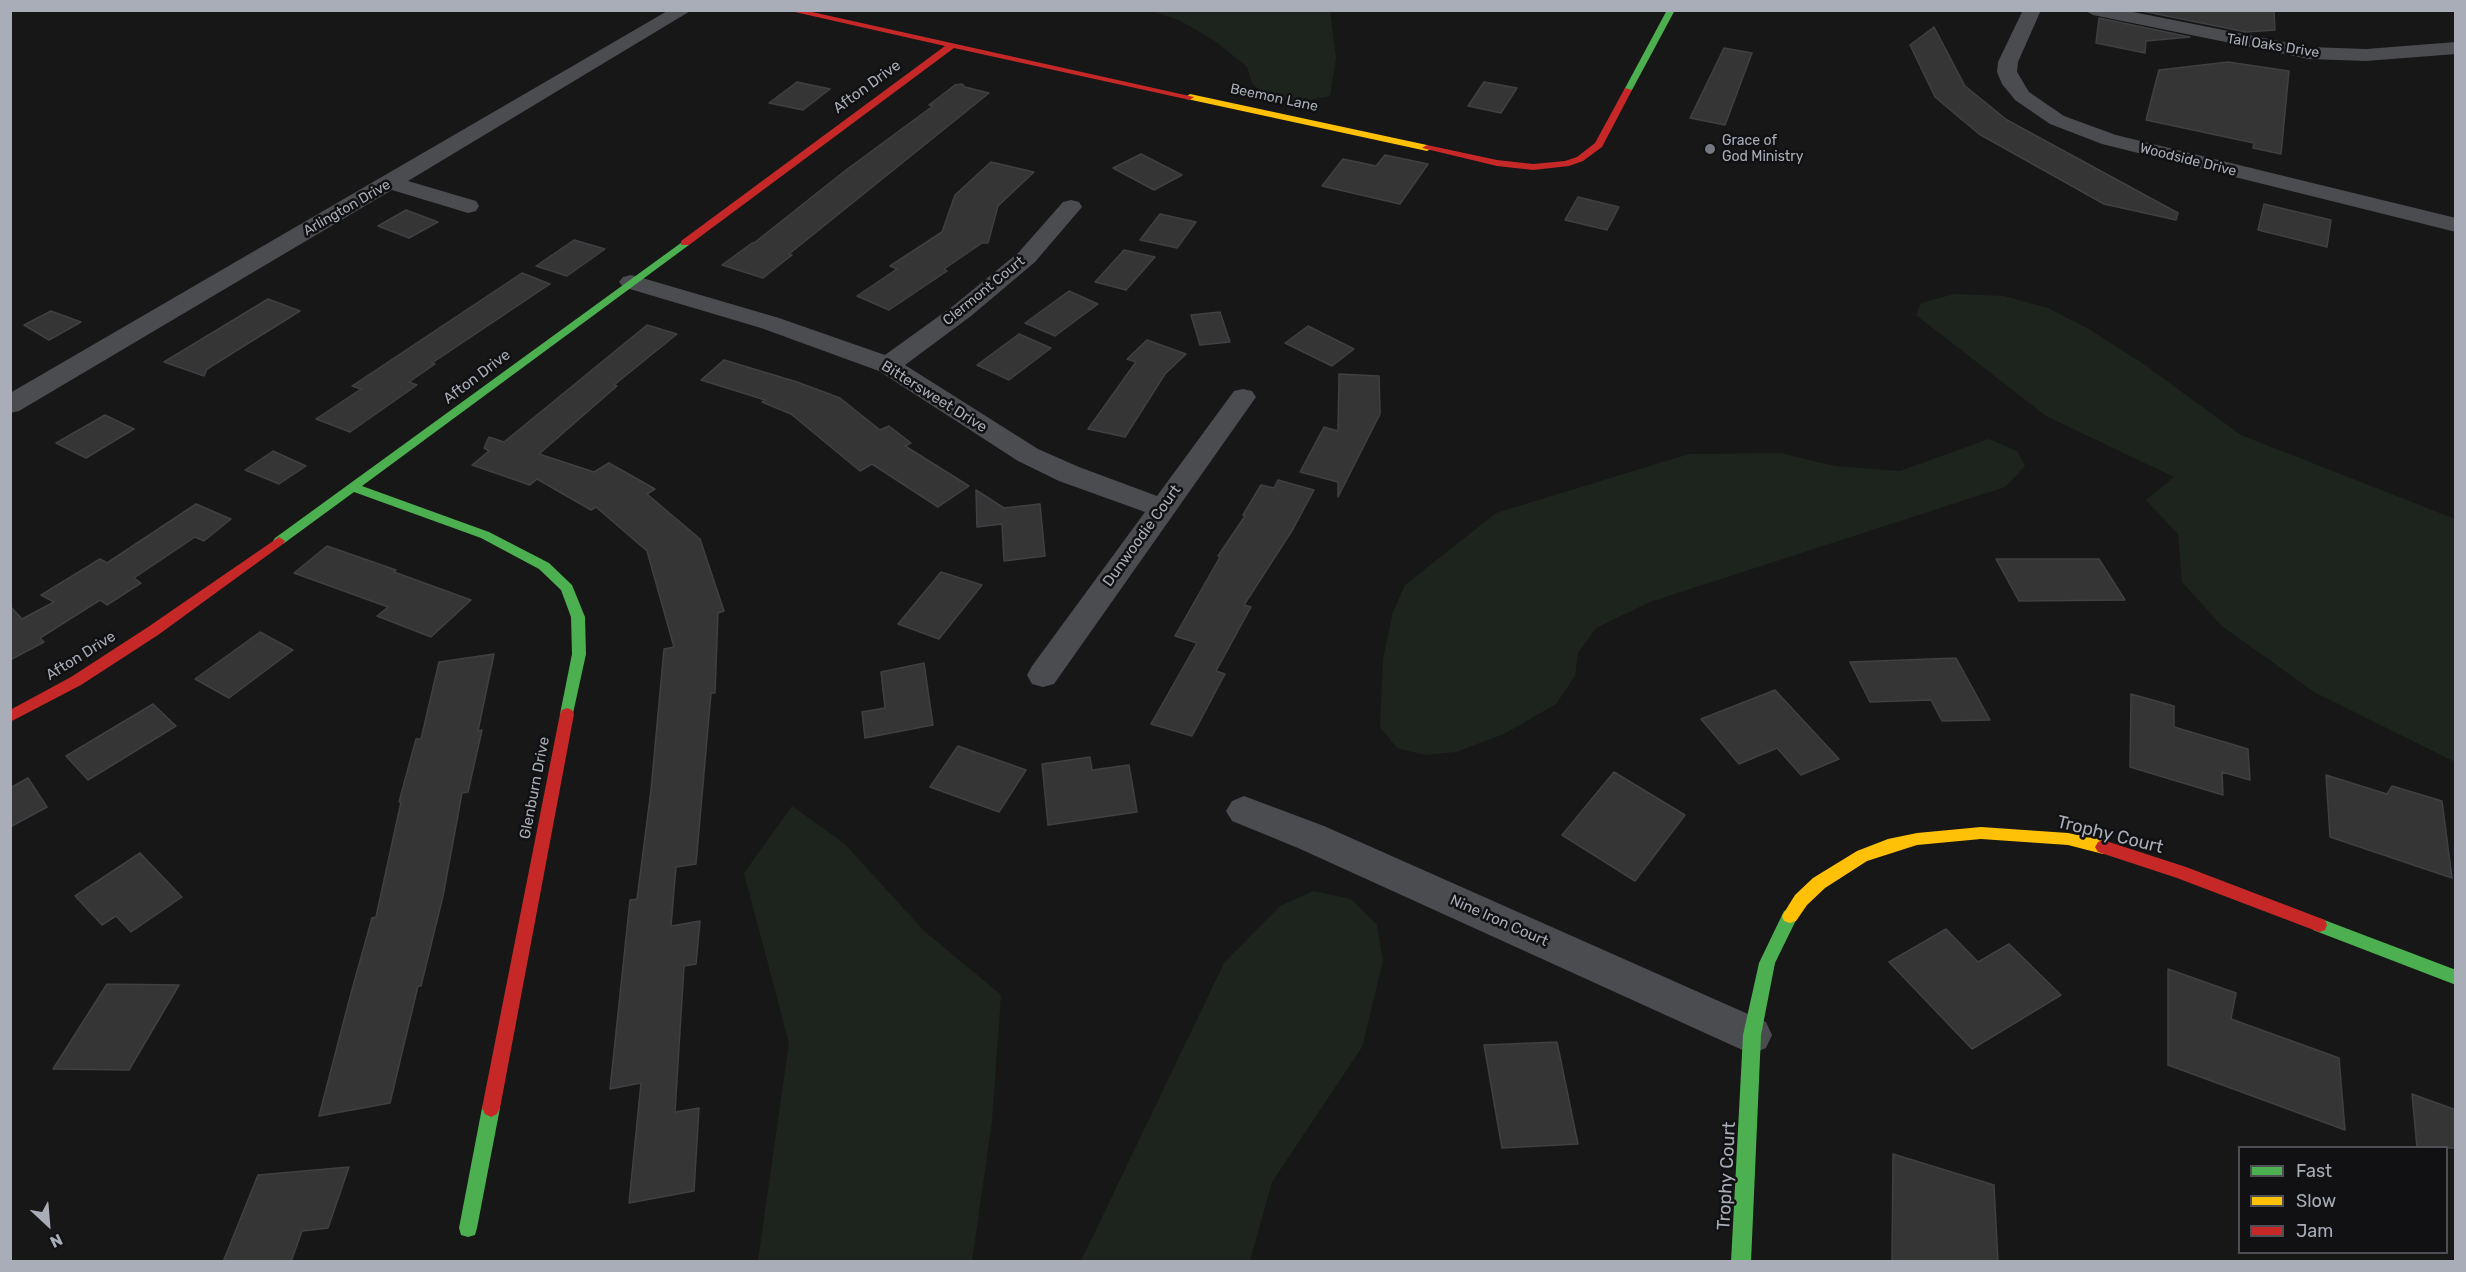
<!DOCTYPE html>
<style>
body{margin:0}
#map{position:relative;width:2466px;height:1272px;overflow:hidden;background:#171717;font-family:Rubik,sans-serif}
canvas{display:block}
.frame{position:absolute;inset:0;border:12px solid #a8adb8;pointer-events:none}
.legend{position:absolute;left:2238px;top:1146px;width:210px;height:108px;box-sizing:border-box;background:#111113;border:2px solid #4d4f55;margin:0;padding:8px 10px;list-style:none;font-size:18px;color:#a8adb8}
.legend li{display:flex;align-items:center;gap:12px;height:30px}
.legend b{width:30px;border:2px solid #4d4f55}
.north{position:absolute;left:18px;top:1194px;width:60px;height:60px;-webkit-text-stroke:4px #111113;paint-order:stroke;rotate:154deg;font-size:16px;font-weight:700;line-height:24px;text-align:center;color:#a8adb8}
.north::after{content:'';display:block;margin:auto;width:21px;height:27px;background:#a8adb8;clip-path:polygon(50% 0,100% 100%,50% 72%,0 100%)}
</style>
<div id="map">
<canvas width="2466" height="1272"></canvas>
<div class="frame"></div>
<ul class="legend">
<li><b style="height:8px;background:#4caf50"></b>Fast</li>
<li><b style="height:8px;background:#ffc107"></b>Slow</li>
<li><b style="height:8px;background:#c62828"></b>Jam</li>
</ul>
<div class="north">N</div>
</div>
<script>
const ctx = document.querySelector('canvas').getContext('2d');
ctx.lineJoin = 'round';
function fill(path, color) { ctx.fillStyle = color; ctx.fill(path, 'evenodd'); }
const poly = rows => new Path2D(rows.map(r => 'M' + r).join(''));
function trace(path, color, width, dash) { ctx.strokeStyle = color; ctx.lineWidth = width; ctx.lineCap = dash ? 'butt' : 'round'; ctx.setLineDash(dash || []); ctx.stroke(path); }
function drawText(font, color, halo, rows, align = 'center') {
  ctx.font = font + ' Rubik,sans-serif'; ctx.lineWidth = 5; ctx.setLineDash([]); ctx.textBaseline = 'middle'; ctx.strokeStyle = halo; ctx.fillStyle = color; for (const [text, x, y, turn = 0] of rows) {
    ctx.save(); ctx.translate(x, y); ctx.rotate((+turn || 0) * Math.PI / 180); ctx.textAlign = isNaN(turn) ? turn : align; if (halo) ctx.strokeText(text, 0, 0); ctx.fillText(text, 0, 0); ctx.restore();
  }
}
const green = poly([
 [1152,11,1330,11,1336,58,1330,96,1294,103,1267,97,1252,83,1247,67,1215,41,1179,20],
 [1954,294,2004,296,2048,308,2089,329,2145,365,2241,435,2455,519,2455,762,2314,692,2222,626,2182,582,2178,534,2146,500,2174,477,2046,416,1916,315,1921,303],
 [1989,439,2017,451,2025,466,2005,487,1650,602,1596,628,1578,653,1575,676,1556,704,1504,734,1456,752,1425,755,1397,748,1380,727,1383,659,1393,612,1405,585,1496,513,1689,454,1780,453,1835,466,1900,471],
 [792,806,845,844,924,931,1001,995,992,1121,972,1261,758,1261,789,1043,744,873],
 [1313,891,1351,899,1377,925,1383,961,1362,1047,1272,1182,1250,1261,1081,1261,1224,963,1280,906]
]);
const building = poly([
 [2137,10,2274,10,2275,30,2246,32,2137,10],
 [2099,18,2190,37,2146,41,2145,53,2096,43,2099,18],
 [1934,27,1965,86,2007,120,2178,213,2176,220,2104,204,1979,134,1935,97,1910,45,1934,27],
 [1724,48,1752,53,1725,125,1690,118,1724,48],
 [2228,62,2289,71,2281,154,2253,148,2254,143,2146,120,2159,70,2228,62],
 [797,82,830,89,803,110,769,103,797,82],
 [1484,82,1517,88,1501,113,1468,106,1484,82],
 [962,84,965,87,989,93,789,254,792,255,763,278,722,265,752,243,754,243,846,170,933,106,929,105,955,85,962,84],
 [1141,154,1182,175,1154,190,1113,168,1141,154],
 [1385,155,1428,164,1400,204,1322,186,1343,159,1376,166,1385,155],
 [991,162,1034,172,998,206,988,243,982,243,944,269,947,271,889,310,857,296,897,269,890,266,942,232,955,195,991,162],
 [1578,197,1619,207,1607,230,1565,220,1578,197],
 [2264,204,2331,220,2327,247,2258,230,2264,204],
 [406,210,438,222,409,238,378,226,406,210],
 [1160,214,1196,222,1177,248,1140,240,1160,214],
 [574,240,605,249,567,276,536,266,574,240],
 [1124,250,1155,257,1126,290,1095,282,1124,250],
 [522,273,550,284,432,363,435,364,409,382,417,385,350,432,316,419,361,389,352,386,522,273],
 [1069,291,1098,304,1055,336,1025,323,1069,291],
 [268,299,300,311,207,369,204,376,164,362,268,299],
 [51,311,81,322,49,340,24,325,51,311],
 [1220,312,1230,342,1200,345,1191,315,1220,312],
 [647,325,677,334,614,385,617,386,539,454,594,472,609,463,655,489,647,494,700,539,724,611,718,613,715,693,711,693,696,864,676,867,671,926,700,921,696,964,684,966,675,1112,699,1108,694,1191,629,1203,641,1083,610,1089,630,900,637,899,651,790,664,649,674,647,647,551,596,507,591,510,537,479,530,485,472,465,489,451,484,448,489,437,504,442,647,325],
 [1308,326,1354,349,1332,366,1285,343,1308,326],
 [1019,334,1051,348,1009,380,977,365,1019,334],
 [1147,340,1186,354,1165,374,1125,437,1088,429,1136,362,1127,359,1147,340],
 [724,360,797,382,840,398,880,430,889,426,911,443,905,446,969,486,938,507,872,464,860,471,791,414,762,402,765,400,701,380,724,360],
 [1339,374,1379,376,1380,414,1338,497,1338,482,1300,472,1324,427,1338,431,1339,374],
 [105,415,134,429,86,458,56,443,105,415],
 [273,451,306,466,279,484,245,470,273,451],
 [1278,480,1314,490,1293,529,1244,605,1251,607,1216,671,1225,674,1192,736,1151,724,1197,643,1175,636,1220,557,1218,556,1245,516,1243,515,1261,485,1274,488,1278,480],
 [976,490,1004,508,1040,504,1045,556,1004,561,1002,524,977,527,976,490],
 [196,504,231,519,204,541,195,537,134,578,141,583,107,605,100,600,40,638,44,642,10,660,10,606,22,619,54,602,41,595,100,559,107,563,196,504],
 [327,546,396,570,394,572,471,600,431,637,377,616,388,607,294,573,327,546],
 [1996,559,2099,559,2125,600,2019,601,1996,559],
 [941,572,982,585,939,639,898,624,941,572],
 [260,632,293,650,229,698,195,679,260,632],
 [494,654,478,731,482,730,468,792,462,793,443,896,421,986,418,986,390,1103,319,1116,350,997,372,918,376,917,401,802,399,802,416,739,421,739,439,662,494,654],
 [1956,658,1990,720,1942,721,1931,700,1870,702,1850,662,1956,658],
 [924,663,933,725,865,738,862,712,885,708,881,672,924,663],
 [1775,690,1839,759,1801,775,1777,748,1739,764,1701,719,1775,690],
 [2131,694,2174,706,2174,727,2248,749,2250,780,2222,772,2223,795,2130,767,2131,694],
 [153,704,176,726,88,780,66,756,153,704],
 [958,746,1026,770,999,812,930,787,958,746],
 [1090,757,1092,770,1129,765,1137,812,1048,825,1042,764,1090,757],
 [1614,772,1685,815,1635,881,1562,835,1614,772],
 [2326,775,2387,794,2392,786,2442,801,2452,878,2330,837,2326,775],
 [28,778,47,807,10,827,10,788,28,778],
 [140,853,182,897,131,932,116,916,102,925,75,896,140,853],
 [1946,929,1978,962,2009,944,2061,995,1972,1049,1889,962,1946,929],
 [2168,969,2236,993,2231,1019,2339,1058,2345,1130,2168,1065,2168,969],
 [107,984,179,985,129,1070,53,1069,107,984],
 [1557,1042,1578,1144,1502,1148,1484,1045,1557,1042],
 [2412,1094,2456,1110,2456,1148,2417,1148,2412,1094],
 [1893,1154,1994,1185,1998,1262,1892,1262,1893,1154],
 [349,1167,328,1228,302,1231,291,1262,223,1262,258,1175,349,1167]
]);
const street = poly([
 [669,10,692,10,408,181,476,201,479,206,476,211,468,213,392,190,19,411,10,413,10,393,669,10],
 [2023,10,2041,10,2018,62,2017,72,2029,92,2064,116,2116,135,2456,218,2456,232,2102,144,2050,124,2015,100,2002,84,1997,72,1998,62,2023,10],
 [2084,10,2123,10,2309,47,2366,49,2456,42,2456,54,2366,61,2309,59,2093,15,2084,10],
 [1071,200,1079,202,1082,207,1035,262,971,316,905,365,1038,449,1079,467,1157,496,1234,391,1243,389,1252,391,1256,397,1054,684,1043,687,1032,684,1027,675,1032,666,1145,512,1059,481,1018,461,879,371,761,328,623,287,619,282,623,277,631,275,639,277,779,318,885,355,953,306,1019,252,1063,202,1071,200],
 [1244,796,1324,826,1766,1022,1772,1035,1766,1048,1752,1054,1738,1048,1298,848,1232,821,1226,811,1232,801,1244,796]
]);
const fast = poly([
 [1667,10,1675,10,1632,90,1625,92,1624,90,1667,10],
 [685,240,689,241,689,245,362,486,489,532,549,563,572,585,585,617,586,654,572,718,567,720,562,718,560,714,572,654,571,617,561,590,539,569,481,538,354,492,283,544,275,544,273,541,275,538,685,240],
 [1790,909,1796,911,1798,916,1775,963,1761,1035,1751,1262,1731,1262,1743,1035,1759,963,1784,911,1790,909],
 [2319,918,2456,970,2456,985,2313,930,2311,925,2313,920,2319,918],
 [491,1099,497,1102,500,1108,477,1228,475,1235,468,1237,461,1235,459,1228,482,1108,485,1102,491,1099]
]);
const slow = poly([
 [1190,94,1427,145,1432,148,1427,151,1187,99,1186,97,1190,94],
 [1981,827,2068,833,2103,840,2108,842,2111,847,2108,852,2103,854,2068,845,1981,839,1917,845,1867,861,1825,888,1807,905,1796,921,1790,923,1784,921,1782,916,1795,895,1813,878,1857,851,1888,839,1917,833,1981,827]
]);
const jam = poly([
 [786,10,803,10,1194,97,1190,100,954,48,689,245,681,245,681,241,945,46,786,10],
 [1625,88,1632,90,1602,147,1583,161,1569,166,1533,170,1497,166,1422,148,1427,145,1497,160,1533,164,1565,161,1577,157,1595,143,1625,88],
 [279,537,285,541,283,544,158,635,81,685,10,722,10,710,71,677,148,627,279,537],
 [567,708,572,710,574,714,500,1108,497,1114,491,1117,485,1114,482,1108,560,714,562,710,567,708],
 [2103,840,2186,867,2325,920,2327,925,2325,930,2319,932,2177,878,2098,852,2095,847,2098,842,2103,840]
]);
const markers = [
 [1710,149,6,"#757880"]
];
const farStreetnames = [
 ["Tall Oaks Drive",2273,46,9],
 ["Beemon Lane",1274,98,12],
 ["Woodside Drive",2188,160,14],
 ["Arlington Drive",347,208,-30],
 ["Clermont Court",984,291,-39]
];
const farPoinames = [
 ["Grace of",1722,141],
 ["God Ministry",1722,157]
];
const streetNames = [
 ["Afton Drive",867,87,-36],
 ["Afton Drive",477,377,-37],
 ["Bittersweet Drive",934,397,32],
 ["Dunwoodie Court",1142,536,-54],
 ["Afton Drive",81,656,-32],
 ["Glenburn Drive",535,788,-79],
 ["Nine Iron Court",1499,921,24]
];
const nearStreetnames = [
 ["Trophy Court",2110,835,14],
 ["Trophy Court",1727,1176,-87]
];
fill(green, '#1d241e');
fill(building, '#353536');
trace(building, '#3f4043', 1.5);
fill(street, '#4b4c50');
fill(fast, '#4caf50');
fill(slow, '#ffc107');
fill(jam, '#c62828');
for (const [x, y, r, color] of markers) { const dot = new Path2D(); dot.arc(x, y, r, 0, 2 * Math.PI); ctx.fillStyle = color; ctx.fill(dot); trace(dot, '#111113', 2); }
drawText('14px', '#a8adb8', '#111113', farStreetnames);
drawText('14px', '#a8adb8', '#111113', farPoinames, 'left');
drawText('15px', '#a8adb8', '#111113', streetNames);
drawText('18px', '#a8adb8', '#111113', nearStreetnames);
</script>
